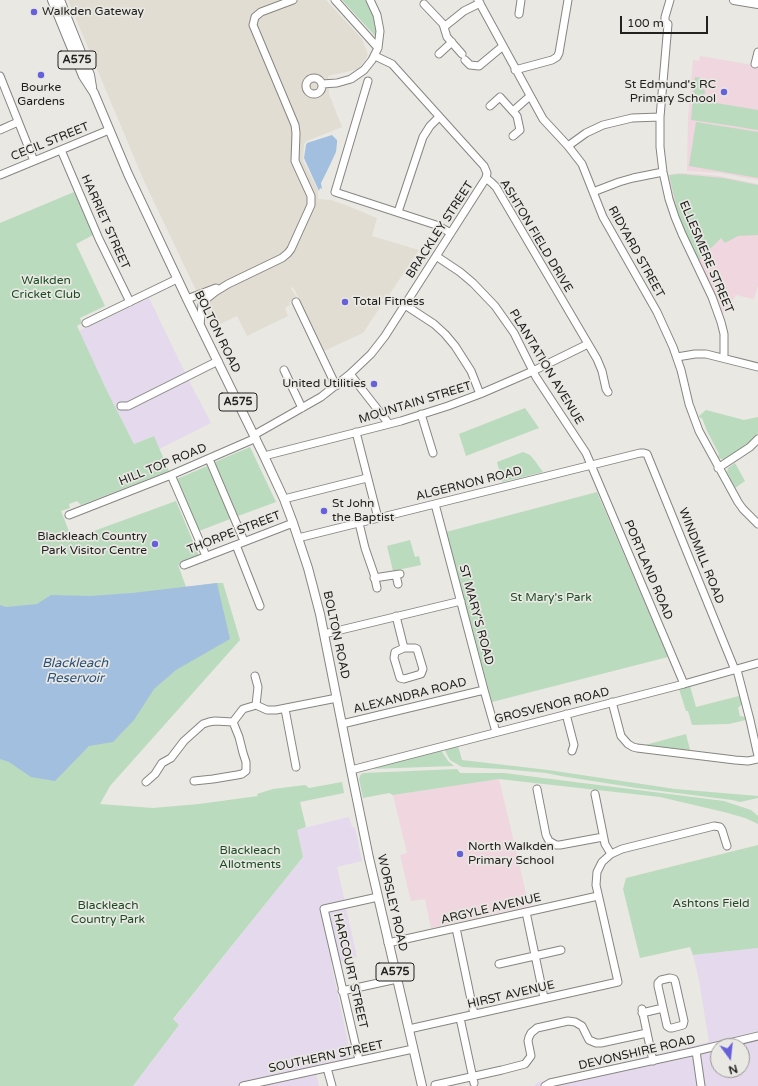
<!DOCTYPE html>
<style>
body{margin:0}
#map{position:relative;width:758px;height:1086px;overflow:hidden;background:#e9e8e3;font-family:"Varela Round",sans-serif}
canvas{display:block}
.north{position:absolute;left:710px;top:1038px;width:40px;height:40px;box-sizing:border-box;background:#e9e8e3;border:1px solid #999895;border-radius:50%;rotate:165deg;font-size:11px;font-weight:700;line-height:16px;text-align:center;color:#222120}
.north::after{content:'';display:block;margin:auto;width:14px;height:18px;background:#6661da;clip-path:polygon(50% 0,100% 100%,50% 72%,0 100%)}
.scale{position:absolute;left:620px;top:16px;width:88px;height:18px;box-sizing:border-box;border:2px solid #222120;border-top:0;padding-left:5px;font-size:12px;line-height:14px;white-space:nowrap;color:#222120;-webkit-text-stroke:3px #e9e8e3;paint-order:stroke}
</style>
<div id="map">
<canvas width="758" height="1086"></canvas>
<div class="north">N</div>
<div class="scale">100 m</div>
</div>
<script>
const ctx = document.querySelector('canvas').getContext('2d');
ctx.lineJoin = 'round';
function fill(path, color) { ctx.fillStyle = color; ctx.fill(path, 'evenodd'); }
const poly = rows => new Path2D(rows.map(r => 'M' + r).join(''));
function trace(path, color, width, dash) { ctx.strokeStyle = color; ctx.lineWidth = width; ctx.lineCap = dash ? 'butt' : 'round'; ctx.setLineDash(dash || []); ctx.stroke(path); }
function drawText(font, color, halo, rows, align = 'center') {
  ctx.font = font + ' "Varela Round",sans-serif'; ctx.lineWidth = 3.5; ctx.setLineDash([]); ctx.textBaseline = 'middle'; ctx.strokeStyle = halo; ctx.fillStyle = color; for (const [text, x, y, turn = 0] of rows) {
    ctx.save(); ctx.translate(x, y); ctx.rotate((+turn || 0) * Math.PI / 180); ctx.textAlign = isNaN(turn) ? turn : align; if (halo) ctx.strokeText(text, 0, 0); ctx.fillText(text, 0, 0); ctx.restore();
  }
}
const built = poly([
 [68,0,326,0,362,39,368,55,359,69,328,76,329,94,342,127,307,141,304,144,303,161,318,190,318,199,331,200,348,206,377,218,372,236,419,250,389,295,386,294,381,301,383,303,363,333,324,351,293,287,291,288,297,298,289,302,290,305,285,308,288,316,247,336,237,316,214,327,213,326,144,181]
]);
const industrial = poly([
 [149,298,188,379,211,423,159,449,153,436,134,444,107,391,79,331],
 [349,817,352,827,355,828,362,861,337,867,357,957,331,963,351,1057,314,1066,319,1086,133,1086,179,1025,173,1020,303,857,296,830],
 [758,948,758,1086,534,1086,538,1082,709,1042,699,980,693,955],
 [718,1046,742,1046,742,1070,718,1070]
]);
const education = poly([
 [700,56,758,66,758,180,720,173,687,171,688,118,693,60,699,61],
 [679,173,698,174,719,176,758,184,758,285,754,299,736,295,723,314,719,303,685,234,672,200,667,175],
 [499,779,529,906,431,928,425,899,411,901,400,855,407,853,393,795]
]);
const green = poly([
 [342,0,365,0,368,3,373,13,376,28,376,37],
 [695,77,701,78,699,89,705,90,704,101,758,110,758,130,727,125,691,120],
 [696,122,758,132,758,178,689,166],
 [681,174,723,178,758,185,758,235,738,236,725,243,721,238,699,260,679,218,669,175],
 [74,192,93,235,76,244,105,306,80,318,82,323,77,326,107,391,134,444,154,436,169,471,81,505,77,501,69,504,70,508,61,511,72,539,176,501,199,556,178,565,186,587,217,583,223,583,240,640,110,786,100,804,153,808,199,804,258,796,257,794,273,789,305,785,309,788,342,782,344,793,300,802,306,827,297,830,303,857,173,1019,179,1025,133,1086,0,1086,0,223],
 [525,408,539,428,466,456,459,434],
 [706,410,744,420,758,417,758,432,757,435,754,438,741,449,725,459,721,459,718,457,719,454,707,431,702,418,700,418,699,416],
 [250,447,276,502,238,516,215,462],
 [523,452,530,455,535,461,543,472,502,482,497,462],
 [735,463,745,481,735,488,727,472,728,468],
 [207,466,230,519,199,531,177,479],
 [597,492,668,657,492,702,446,532],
 [410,540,415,557,419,556,421,565,393,571,387,546],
 [690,686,696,707,739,696,742,704,738,708,740,716,745,717,746,720,729,724,692,725,688,711,686,711,679,689],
 [686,734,690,750,645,745],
 [458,746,462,760,548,770,675,789,758,796,758,798,740,802,732,800,637,788,561,776,546,773,503,769,462,767,450,760,444,749],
 [441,750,448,761,454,766,370,769],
 [457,769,460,773,504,773,724,801,751,810,758,816,758,824,745,818,724,812,660,797,499,779,393,795,389,793,363,798,359,779,361,774,364,773],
 [758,845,758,948,693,955,690,947,640,958,623,889,626,878]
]);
const water = poly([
 [332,135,337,140,337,143,336,152,328,169,321,183,322,189,320,188,319,191,304,158,306,145,307,143],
 [217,583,230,639,176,670,154,689,134,720,113,742,89,746,55,781,31,777,9,762,0,759,0,605,6,607,37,604,51,595,90,596,132,593]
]);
const minor = poly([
 [335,0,378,48],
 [478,0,543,119,568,146,582,164,603,217,657,312,673,347,681,370,689,404,699,431,738,502,743,509,758,524],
 [670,0,665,17,665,22,668,24,660,117,660,147,663,172,669,199,675,217,682,234,712,297,721,322,724,334,724,358],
 [424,4,443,24,447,37,462,54],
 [519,14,521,0],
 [444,27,464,11,480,3],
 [439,54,452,42],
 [375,56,392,64,484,166,487,173,486,178,492,183,496,187,597,359,602,371,606,389,608,392],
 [465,60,470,65,479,66,503,46],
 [755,64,758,52],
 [515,70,552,60,557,57,559,53,568,0],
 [0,76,34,161],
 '306 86a8 8 0 1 1 16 0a8 8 0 1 1-16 0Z',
 [368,81,335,192,436,225,451,233],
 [322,84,337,83,351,79,364,70,372,60,378,48,380,31,377,15,370,0],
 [490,106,500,97,517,116,520,130,513,136],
 [513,111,530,96],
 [0,130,18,122],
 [568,146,586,133,603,125,632,118,660,117],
 [61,150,99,239,130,302],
 [0,175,109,130],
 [593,192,619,182,633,178,663,172],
 [398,212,423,137,430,126,439,117],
 [436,256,460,272,473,283,495,306,514,333,536,377,586,453,684,684],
 [187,299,216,288],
 [296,302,336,386],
 [405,305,434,324,445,334,455,346,471,371,480,394],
 [86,323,177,279],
 [200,325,202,305,205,300,215,292,228,284,282,258,288,253,291,249,311,205,311,196,295,161,296,133,295,125,253,25,255,17,261,12,293,0],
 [677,357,695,354,706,354,758,367],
 [284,370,302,408],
 [350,374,389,424],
 [121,406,128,406,218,361],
 [421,414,433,453],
 [356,432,378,518],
 [254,435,321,397,350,374,371,354,385,336,486,178],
 [264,456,401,421,448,406,480,394,533,371,588,344],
 [209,459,244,541],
 [718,468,750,447,758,439],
 [171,475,206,556],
 [284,499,367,478],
 [435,504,484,690,496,732],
 [69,515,171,475,256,438],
 [359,523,365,548,374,574,377,588],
 [298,538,640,453,644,453,647,454,649,459,735,670],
 [236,545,260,606],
 [184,565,293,523],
 [396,575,398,584],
 [374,578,400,574],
 [396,616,404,648],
 [324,634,461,601],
 [404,648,415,648,417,649,423,669,421,674,404,679,400,678,394,658,395,652,404,648],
 [737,670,750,720,758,756],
 [255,676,258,687,256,705],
 [612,702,621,736,628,744,633,747,637,748,735,760,748,761,758,759],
 [285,709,296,767],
 [566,714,574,745,572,751],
 [342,724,484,690],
 [351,770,684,684,758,663],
 [194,781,213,779,237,775,242,774,246,771,246,762,243,753,239,737,233,722],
 [146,782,155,774,162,763,171,758,184,741,203,724,209,722,215,721,233,722,243,709,253,706,256,705,267,710,276,710,337,698],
 [537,789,546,835,549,841,556,845,560,845,603,837],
 [595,794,605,844,611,854],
 [526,912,544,998],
 [456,928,474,1014],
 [388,943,598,896],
 [499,964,561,950],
 [670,978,674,979,675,981,684,1021,683,1025,672,1028,670,1028,667,1026,658,986,658,983,661,980,670,978],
 [342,991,397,979],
 [642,1009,653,1061],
 [642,1013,663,1008],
 [460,1018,474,1083],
 [409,1029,618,982,596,885,597,872,602,862,611,854,622,849,714,826,720,827,722,830,727,846],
 [696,1051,701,1086],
 [359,1060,324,909,378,897],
 [327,1068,332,1086],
 [435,1085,502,1070,525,1064,531,1056,528,1041,529,1037,531,1033,537,1028,568,1021,575,1022,582,1026,589,1040,596,1043,601,1043,647,1033],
 [243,1086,413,1049],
 [545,1086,550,1083,696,1051,758,1036]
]);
const major = poly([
 [52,0,83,76,94,93,128,174,187,299,264,456,284,499,293,523,308,568,320,614,352,775,369,858,422,1086],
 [60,0,90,75,92,87],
 [734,0,758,4]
]);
const markers = [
 [34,12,4,"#6661da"],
 [41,75,4,"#6661da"],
 [724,92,4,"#6661da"],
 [345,302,4,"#6661da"],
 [374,384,4,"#6661da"],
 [324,511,4,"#6661da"],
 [155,544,4,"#6661da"],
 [460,854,4,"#6661da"]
];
const shields = [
 [77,60,38],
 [238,402,38],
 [395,972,38]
];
const shieldNames = [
 ["A575",77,60],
 ["A575",238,402],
 ["A575",395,972]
];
const poiNames = [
 ["Walkden Gateway",42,12],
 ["St Edmund's RC",716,85,"right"],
 ["Primary School",716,99,"right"],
 ["Bourke",41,88,"center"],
 ["Gardens",41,102,"center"],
 ["Total Fitness",353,302],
 ["United Utilities",366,384,"right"],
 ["St John",332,504],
 ["the Baptist",332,518],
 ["Blackleach Country",147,537,"right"],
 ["Park Visitor Centre",147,551,"right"],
 ["North Walkden",468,847],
 ["Primary School",468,861]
];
const streetNames = [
 ["CECIL STREET",50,142,-22],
 ["HARRIET STREET",105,222,66],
 ["BRACKLEY STREET",440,230,-57],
 ["ASHTON FIELD DRIVE",536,236,59],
 ["RIDYARD STREET",636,252,61],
 ["ELLESMERE STREET",706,257,67],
 ["BOLTON ROAD",217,332,64],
 ["PLANTATION AVENUE",546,367,59],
 ["MOUNTAIN STREET",415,403,-17],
 ["HILL TOP ROAD",163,465,-22],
 ["ALGERNON ROAD",469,484,-14],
 ["THORPE STREET",234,533,-21],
 ["WINDMILL ROAD",701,556,68],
 ["PORTLAND ROAD",648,570,67],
 ["ST MARY'S ROAD",476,615,75],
 ["BOLTON ROAD",336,635,78],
 ["ALEXANDRA ROAD",410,696,-14],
 ["GROSVENOR ROAD",552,706,-14],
 ["WORSLEY ROAD",392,903,77],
 ["ARGYLE AVENUE",491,909,-13],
 ["HARCOURT STREET",350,971,77],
 ["HIRST AVENUE",511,995,-13],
 ["DEVONSHIRE ROAD",637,1053,-13],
 ["SOUTHERN STREET",326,1057,-12]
];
const parkNames = [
 ["Walkden",46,281],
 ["Cricket Club",46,295],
 ["St Mary's Park",551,598],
 ["Blackleach",250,851],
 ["Allotments",250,865],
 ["Ashtons Field",711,904],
 ["Blackleach",108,906],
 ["Country Park",108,920]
];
const waterNames = [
 ["Blackleach",75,664],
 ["Reservoir",75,679]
];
fill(built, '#e2ddd2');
fill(industrial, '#e4d9ed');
fill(education, '#efd6df');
fill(green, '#badbbd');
fill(water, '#a3bfe0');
trace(minor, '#878581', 9);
trace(major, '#878581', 10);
trace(minor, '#fff', 7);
trace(major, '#fff', 8);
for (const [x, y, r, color] of markers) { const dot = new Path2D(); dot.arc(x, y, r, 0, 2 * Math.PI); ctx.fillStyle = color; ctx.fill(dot); trace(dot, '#e9e8e3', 1.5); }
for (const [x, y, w] of shields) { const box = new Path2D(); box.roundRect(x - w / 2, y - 9, w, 18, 3); ctx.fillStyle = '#e9e8e3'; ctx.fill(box); trace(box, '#222120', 1); }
drawText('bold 11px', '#222120', null, shieldNames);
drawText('12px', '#222120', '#e9e8e3', poiNames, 'left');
drawText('12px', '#222120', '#e9e8e3', streetNames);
drawText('12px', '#1b4d25', '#e9e8e3', parkNames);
drawText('italic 13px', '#29507c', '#e9e8e3', waterNames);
</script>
